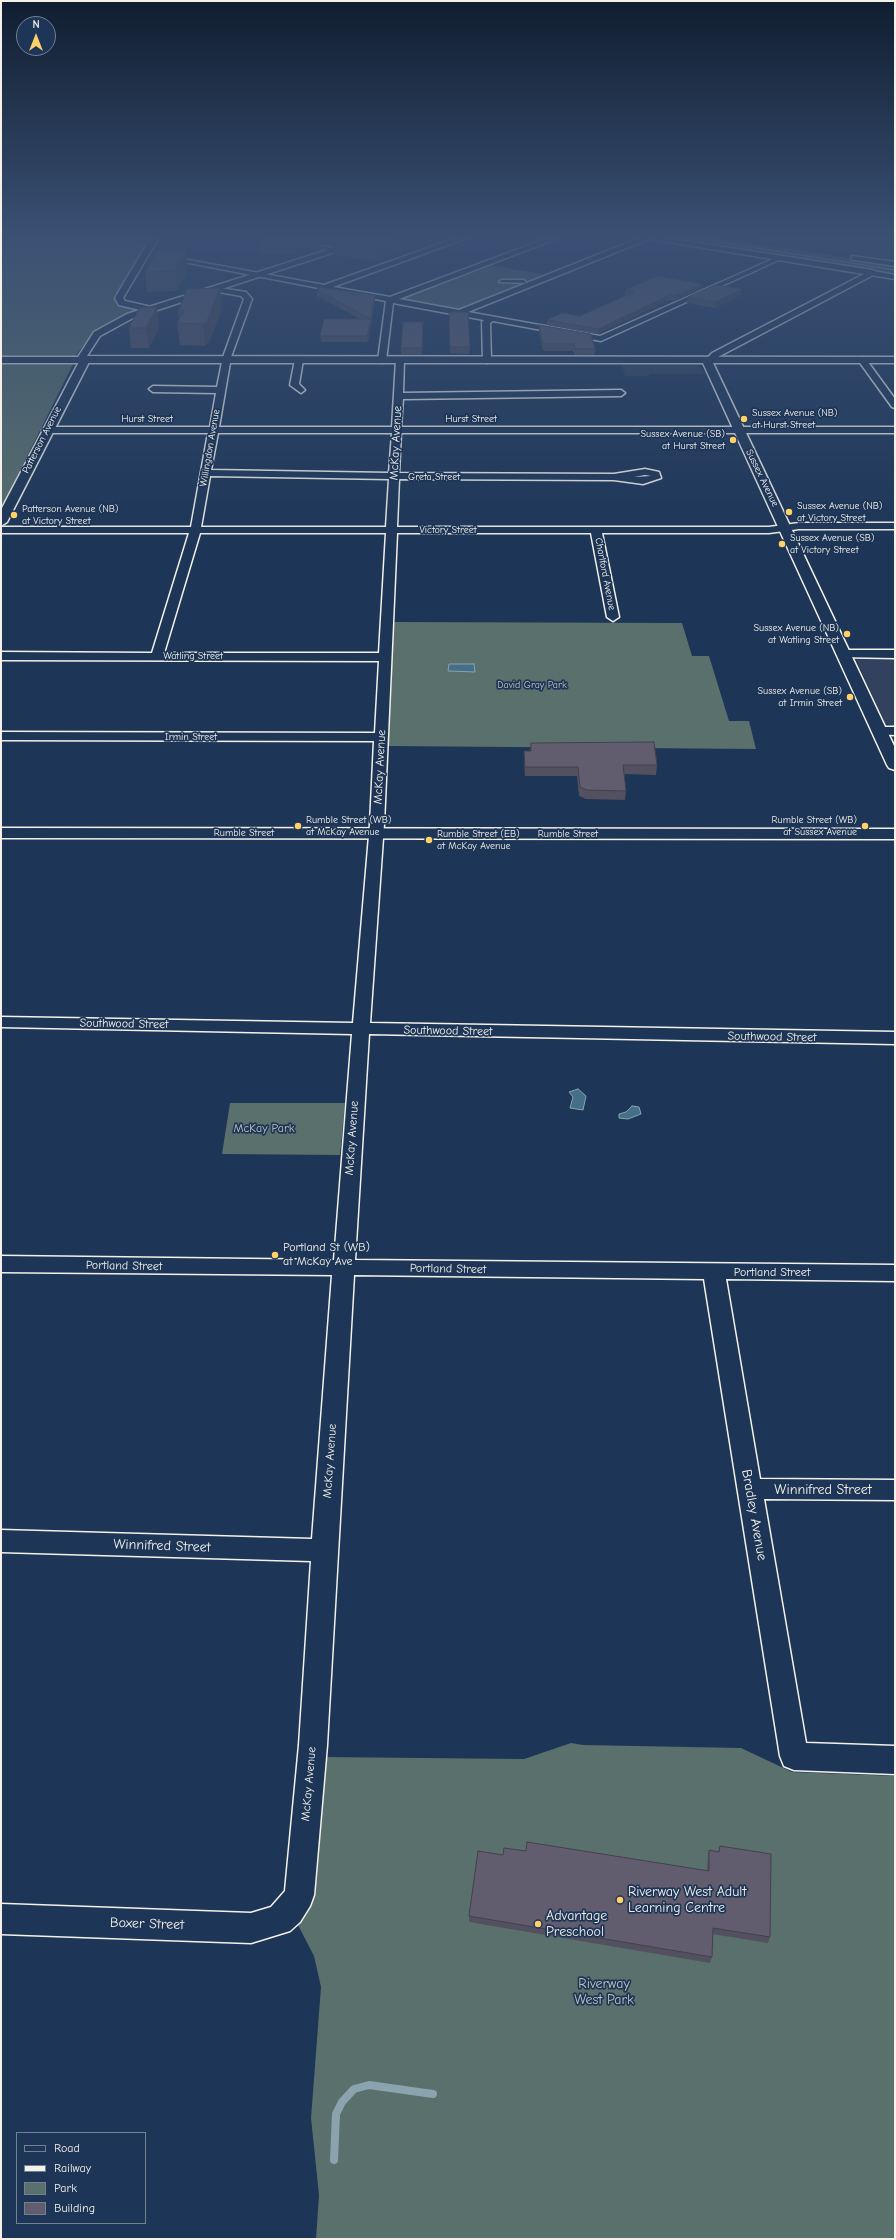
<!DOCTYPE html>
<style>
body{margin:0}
#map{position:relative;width:896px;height:2240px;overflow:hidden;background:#1d3557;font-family:"Comic Neue",sans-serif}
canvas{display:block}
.frame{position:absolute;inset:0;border:2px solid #f4f1e8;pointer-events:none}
.legend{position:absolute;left:16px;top:2132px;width:130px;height:92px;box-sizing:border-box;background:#1d3557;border:1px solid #738091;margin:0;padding:5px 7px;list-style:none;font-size:12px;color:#f4f1e8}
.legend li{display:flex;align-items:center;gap:8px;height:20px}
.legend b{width:20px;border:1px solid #738091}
.north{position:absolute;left:16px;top:16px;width:40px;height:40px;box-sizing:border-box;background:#1d3557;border:1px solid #738091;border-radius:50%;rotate:0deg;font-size:11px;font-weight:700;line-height:16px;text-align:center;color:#f4f1e8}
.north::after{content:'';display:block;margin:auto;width:14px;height:18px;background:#ffd166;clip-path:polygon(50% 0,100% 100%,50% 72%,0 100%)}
</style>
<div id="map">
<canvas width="896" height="2240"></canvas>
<div class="frame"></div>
<ul class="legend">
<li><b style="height:5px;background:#1d3557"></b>Road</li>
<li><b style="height:5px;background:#f4f1e8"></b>Railway</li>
<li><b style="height:11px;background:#5a706c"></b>Park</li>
<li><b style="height:11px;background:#615d6f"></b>Building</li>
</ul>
<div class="north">N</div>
</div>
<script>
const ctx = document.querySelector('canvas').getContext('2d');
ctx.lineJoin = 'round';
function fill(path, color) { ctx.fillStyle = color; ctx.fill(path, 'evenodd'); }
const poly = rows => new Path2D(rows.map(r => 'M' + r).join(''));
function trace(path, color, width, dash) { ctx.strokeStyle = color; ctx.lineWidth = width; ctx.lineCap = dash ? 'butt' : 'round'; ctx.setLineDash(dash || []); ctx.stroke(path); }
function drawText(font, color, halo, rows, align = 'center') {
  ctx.font = font + ' "Comic Neue",sans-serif'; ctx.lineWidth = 3.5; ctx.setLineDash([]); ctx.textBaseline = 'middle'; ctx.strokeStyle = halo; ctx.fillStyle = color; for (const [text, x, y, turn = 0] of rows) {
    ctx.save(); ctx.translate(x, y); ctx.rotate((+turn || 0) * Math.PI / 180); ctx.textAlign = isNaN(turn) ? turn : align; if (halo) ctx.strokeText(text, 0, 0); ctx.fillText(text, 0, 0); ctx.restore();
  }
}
const built = poly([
 [740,237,895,237,895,261,849,252],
 [621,362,697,363,705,374,649,374,649,376,625,376],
 [860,657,895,657,895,727,885,723,856,660]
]);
const green = poly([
 [1,237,151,237,127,275,128,276,123,285,113,297,119,304,140,310,112,322,95,332,74,357,1,357],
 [646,237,710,237,895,265,895,275],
 [489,265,547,275,460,309,399,298],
 [1,362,73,364,1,509],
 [393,622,682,623,692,656,709,656,729,721,749,721,756,749,388,746],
 [230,1103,345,1103,340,1155,222,1154],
 [571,1743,583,1745,741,1748,792,1772,895,1776,895,2239,316,2239,319,2195,311,2118,321,1987,314,1956,297,1923,308,1909,313,1899,324,1757,524,1759]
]);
const water = poly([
 [474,664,475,672,448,671,449,664,474,664],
 [578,1089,586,1096,583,1110,570,1108,573,1097,569,1092,578,1089],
 [632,1106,639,1107,641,1114,628,1119,619,1118,619,1114,626,1112,632,1106]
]);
const stream = poly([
 [334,2160,336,2114,342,2102,354,2089,369,2085,433,2094]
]);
const pedestrian = poly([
 [524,280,526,283,499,282,502,280,524,280]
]);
const minor = poly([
 [263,237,280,237,341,250,338,252,263,237],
 [459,237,470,237,333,287,390,297,551,237,561,237,399,299,459,310,642,237,650,237,649,239,468,312,600,336,775,258,781,259,601,341,493,321,490,323,491,360,487,363,483,360,482,322,484,320,393,303,386,360,382,363,378,360,386,301,179,261,183,259,324,285,459,237],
 [873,271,895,275,895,279,870,275,869,273,873,271],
 [213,287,246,292,252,299,231,357,219,427,392,427,396,360,400,357,404,360,403,393,621,390,625,393,621,396,403,399,401,427,895,427,895,433,401,433,399,473,614,474,645,469,659,472,661,478,643,484,614,480,399,479,397,527,769,527,799,523,895,523,895,529,799,529,769,533,602,533,619,617,613,621,607,617,591,533,397,533,384,824,370,1023,895,1032,895,1044,369,1034,355,1260,895,1265,895,1281,726,1279,760,1479,895,1480,895,1500,764,1499,806,1743,895,1746,895,1774,794,1770,784,1766,780,1756,704,1279,354,1275,327,1745,314,1895,310,1906,300,1922,290,1931,251,1943,1,1934,1,1904,251,1913,271,1907,285,1891,299,1745,311,1561,1,1552,1,1530,312,1539,332,1275,1,1272,1,1256,334,1260,352,1034,1,1027,1,1017,353,1023,370,824,374,741,1,740,1,732,375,733,379,661,1,660,1,652,152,653,189,533,1,533,1,527,191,527,208,433,47,433,42,430,47,427,210,427,216,393,153,392,149,389,153,386,217,387,223,357,244,299,241,296,213,291,213,287],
 [218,433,392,433,389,473,211,470,218,433],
 [645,475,651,476,634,477,645,475],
 [210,476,389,479,386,527,201,527,210,476],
 [200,533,386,533,379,653,164,653,200,533],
 [299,357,303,360,299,384,305,390,301,393,290,385,295,360,299,357],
 [862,357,865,358,895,399,895,408,892,407,858,360,862,357],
 [843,650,895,650,895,658,839,657,837,654,839,651,843,650],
 [879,727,895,727,895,735,874,734,872,731,879,727]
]);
const tertiary = poly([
 [151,237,159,237,123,298,125,301,156,308,157,310,153,313,119,305,115,298,151,237],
 [637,237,659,237,873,270,877,273,718,357,713,363,895,748,895,770,889,768,887,765,703,363,712,353,864,274,637,237],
 [852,256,895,262,895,266,855,260,852,260,852,256],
 [85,357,90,360,7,522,1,526,1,510,80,360,85,357],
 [1,828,895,829,895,839,1,838,1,828]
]);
const secondary = poly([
 [368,237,381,237,133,318,100,336,87,356,895,357,895,363,1,363,1,357,78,357,94,332,127,314,368,237]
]);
const rail = poly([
 [687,237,895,270]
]);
const wall = poly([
 [259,237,385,237,403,251,374,261,333,254,333,247,321,244,322,250,297,248,295,254,261,254],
 [528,237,540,237,536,239],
 [797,237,868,237,832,239,826,242],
 [884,237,895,237,895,244,894,244],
 [188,269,177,291,147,292,145,272],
 [702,289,675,301,669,300,597,334,547,325,547,320,580,316,626,296,625,295,625,290],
 [742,289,741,295,715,308,687,303,688,297],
 [317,290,375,295,375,301,368,342,321,342,320,336,360,319,317,296],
 [222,309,209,342,205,346,180,345,177,323,179,321,178,311],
 [449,312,470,347,469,354,450,353],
 [423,322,422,355,401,355,401,348],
 [539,325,595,349,594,355,575,355,573,351,543,351,539,331],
 [159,327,149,348,131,348,129,328],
 [531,743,657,765,656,775,624,774,626,791,625,800,586,799,579,796,577,776,525,776,524,760,524,751,530,751],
 [720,1846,770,1937,768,1943,712,1934,712,1957,710,1963,469,1922,469,1916,503,1855,526,1851,707,1871,708,1856,709,1850,718,1852]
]);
const shadedWall = poly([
 [294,237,296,237,297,248,295,254],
 [334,237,362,237,333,244,333,247,332,238],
 [826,237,832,237,832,239,826,242],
 [403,240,403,251,374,261,374,250],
 [186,250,188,269,177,291,175,271],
 [703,284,702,289,675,301,675,296],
 [220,288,222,309,209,342,205,346,203,324],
 [742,289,741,295,715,308,715,302],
 [375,295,375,301,371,325,371,319],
 [670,295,669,300,597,334,598,329],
 [157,307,159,327,149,348,146,328],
 [371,319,371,326,368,342,367,336]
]);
const building = poly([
 [352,237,385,237,403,240,374,250,333,244,352,237],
 [157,250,186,250,175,271,145,272,157,250],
 [658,276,703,284,675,296,670,295,598,329,547,320,562,313,580,316,634,292,625,290,658,276],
 [715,285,742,289,715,302,688,297,715,285],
 [318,287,375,295,371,319,317,290,318,287],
 [220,288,207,321,203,324,177,323,184,311,178,311,187,289,220,288],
 [142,307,157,307,146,328,129,328,138,310,142,307],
 [449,312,468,312,470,347,450,347,449,312],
 [324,319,371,319,367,336,320,336,324,319],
 [403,322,423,322,422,348,401,348,403,322],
 [539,325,591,334,595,349,575,349,574,344,543,344,539,325],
 [654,742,657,765,623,765,626,791,587,790,580,787,578,767,525,767,524,751,531,751,531,743,654,742],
 [527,1842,709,1871,709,1850,719,1852,720,1846,771,1854,770,1937,713,1928,712,1957,469,1916,478,1851,503,1855,504,1848,526,1851,527,1842]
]);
const markers = [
 [744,419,4,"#ffd166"],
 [733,440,4,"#ffd166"],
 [789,512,4,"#ffd166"],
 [14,515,4,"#ffd166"],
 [782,544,4,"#ffd166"],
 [847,634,4,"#ffd166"],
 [850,697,4,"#ffd166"],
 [298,826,4,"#ffd166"],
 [865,826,4,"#ffd166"],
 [429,840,4,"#ffd166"],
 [275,1255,4,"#ffd166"],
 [620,1900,4,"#ffd166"],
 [538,1924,4,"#ffd166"]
];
const farPoinames = [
 ["Sussex Avenue (NB)",752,413],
 ["at Hurst Street",752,425],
 ["Sussex Avenue (SB)",725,434,"right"],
 ["at Hurst Street",725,446,"right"],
 ["Sussex Avenue (NB)",797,506],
 ["at Victory Street",797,518],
 ["Patterson Avenue (NB)",22,509],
 ["at Victory Street",22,521],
 ["Sussex Avenue (SB)",790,538],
 ["at Victory Street",790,550],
 ["Sussex Avenue (NB)",839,628,"right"],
 ["at Watling Street",839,640,"right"],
 ["Sussex Avenue (SB)",842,691,"right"],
 ["at Irmin Street",842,703,"right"],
 ["Rumble Street (WB)",306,820],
 ["at McKay Avenue",306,832],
 ["Rumble Street (WB)",857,820,"right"],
 ["at Sussex Avenue",857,832,"right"],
 ["Rumble Street (EB)",437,834],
 ["at McKay Avenue",437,846]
];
const farStreetnames = [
 ["Hurst Street",147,419],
 ["Hurst Street",471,419],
 ["Patterson Avenue",42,440,-63],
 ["Willingdon Avenue",210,448,-80],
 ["Greta Street",434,477],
 ["Sussex Avenue",762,478,64],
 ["Victory Street",448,530],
 ["Charlford Avenue",605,574,79],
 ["Watling Street",193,656],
 ["Irmin Street",191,737],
 ["Rumble Street",244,833],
 ["Rumble Street",568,834]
];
const farParknames = [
 ["David Gray Park",532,685]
];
const streetNames = [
 ["McKay Avenue",396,443,-87],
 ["McKay Avenue",380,767,-87],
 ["Southwood Street",124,1024,1],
 ["Southwood Street",448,1031,1],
 ["Southwood Street",772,1037,1],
 ["McKay Avenue",352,1138,-86],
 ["Portland Street",124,1266,1],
 ["Portland Street",448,1269,1],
 ["Portland Street",772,1273],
 ["McKay Avenue",330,1461,-86],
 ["McKay Avenue",309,1784,-85]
];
const parkNames = [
 ["McKay Park",264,1129]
];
const poiNames = [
 ["Portland St (WB)",283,1248],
 ["at McKay Ave",283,1262]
];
const nearStreetnames = [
 ["Winnifred Street",823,1490],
 ["Bradley Avenue",754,1515,80],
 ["Winnifred Street",162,1546,2],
 ["Boxer Street",147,1924,2]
];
const nearPoinames = [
 ["Riverway West Adult",628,1892],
 ["Learning Centre",628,1908],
 ["Advantage",546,1916],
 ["Preschool",546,1932]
];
const nearParknames = [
 ["Riverway",604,1984],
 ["West Park",604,2000]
];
fill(built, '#31415e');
fill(green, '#5a706c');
fill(water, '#436f88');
trace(water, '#8aa3ae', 1);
trace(stream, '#8aa3ae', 8);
trace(pedestrian, '#f4f1e8', 3);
trace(minor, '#f4f1e8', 3);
trace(tertiary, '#f4f1e8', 3);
trace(secondary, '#f4f1e8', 3);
fill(pedestrian, '#1d3557');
fill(minor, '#1d3557');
fill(tertiary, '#1d3557');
fill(secondary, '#1d3557');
trace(rail, '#f4f1e8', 1);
fill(wall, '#53505f');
fill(shadedWall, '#44414e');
fill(building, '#615d6f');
trace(building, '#44414e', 1);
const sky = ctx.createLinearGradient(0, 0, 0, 551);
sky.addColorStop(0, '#101d30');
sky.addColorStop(0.43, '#3a5174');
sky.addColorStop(1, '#3a517400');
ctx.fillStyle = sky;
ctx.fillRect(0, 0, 896, 551);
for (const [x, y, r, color] of markers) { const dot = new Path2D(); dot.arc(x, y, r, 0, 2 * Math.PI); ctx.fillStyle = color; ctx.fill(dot); trace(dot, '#1d3557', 1.5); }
drawText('10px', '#f4f1e8', '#1d3557', farPoinames, 'left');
drawText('10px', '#f4f1e8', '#1d3557', farStreetnames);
drawText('10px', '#bec4bd', '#1d3557', farParknames);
drawText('12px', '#f4f1e8', '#1d3557', streetNames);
drawText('12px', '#bec4bd', '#1d3557', parkNames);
drawText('12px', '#f4f1e8', '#1d3557', poiNames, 'left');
drawText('14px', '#f4f1e8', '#1d3557', nearStreetnames);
drawText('14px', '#f4f1e8', '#1d3557', nearPoinames, 'left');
drawText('14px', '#bec4bd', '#1d3557', nearParknames);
</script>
